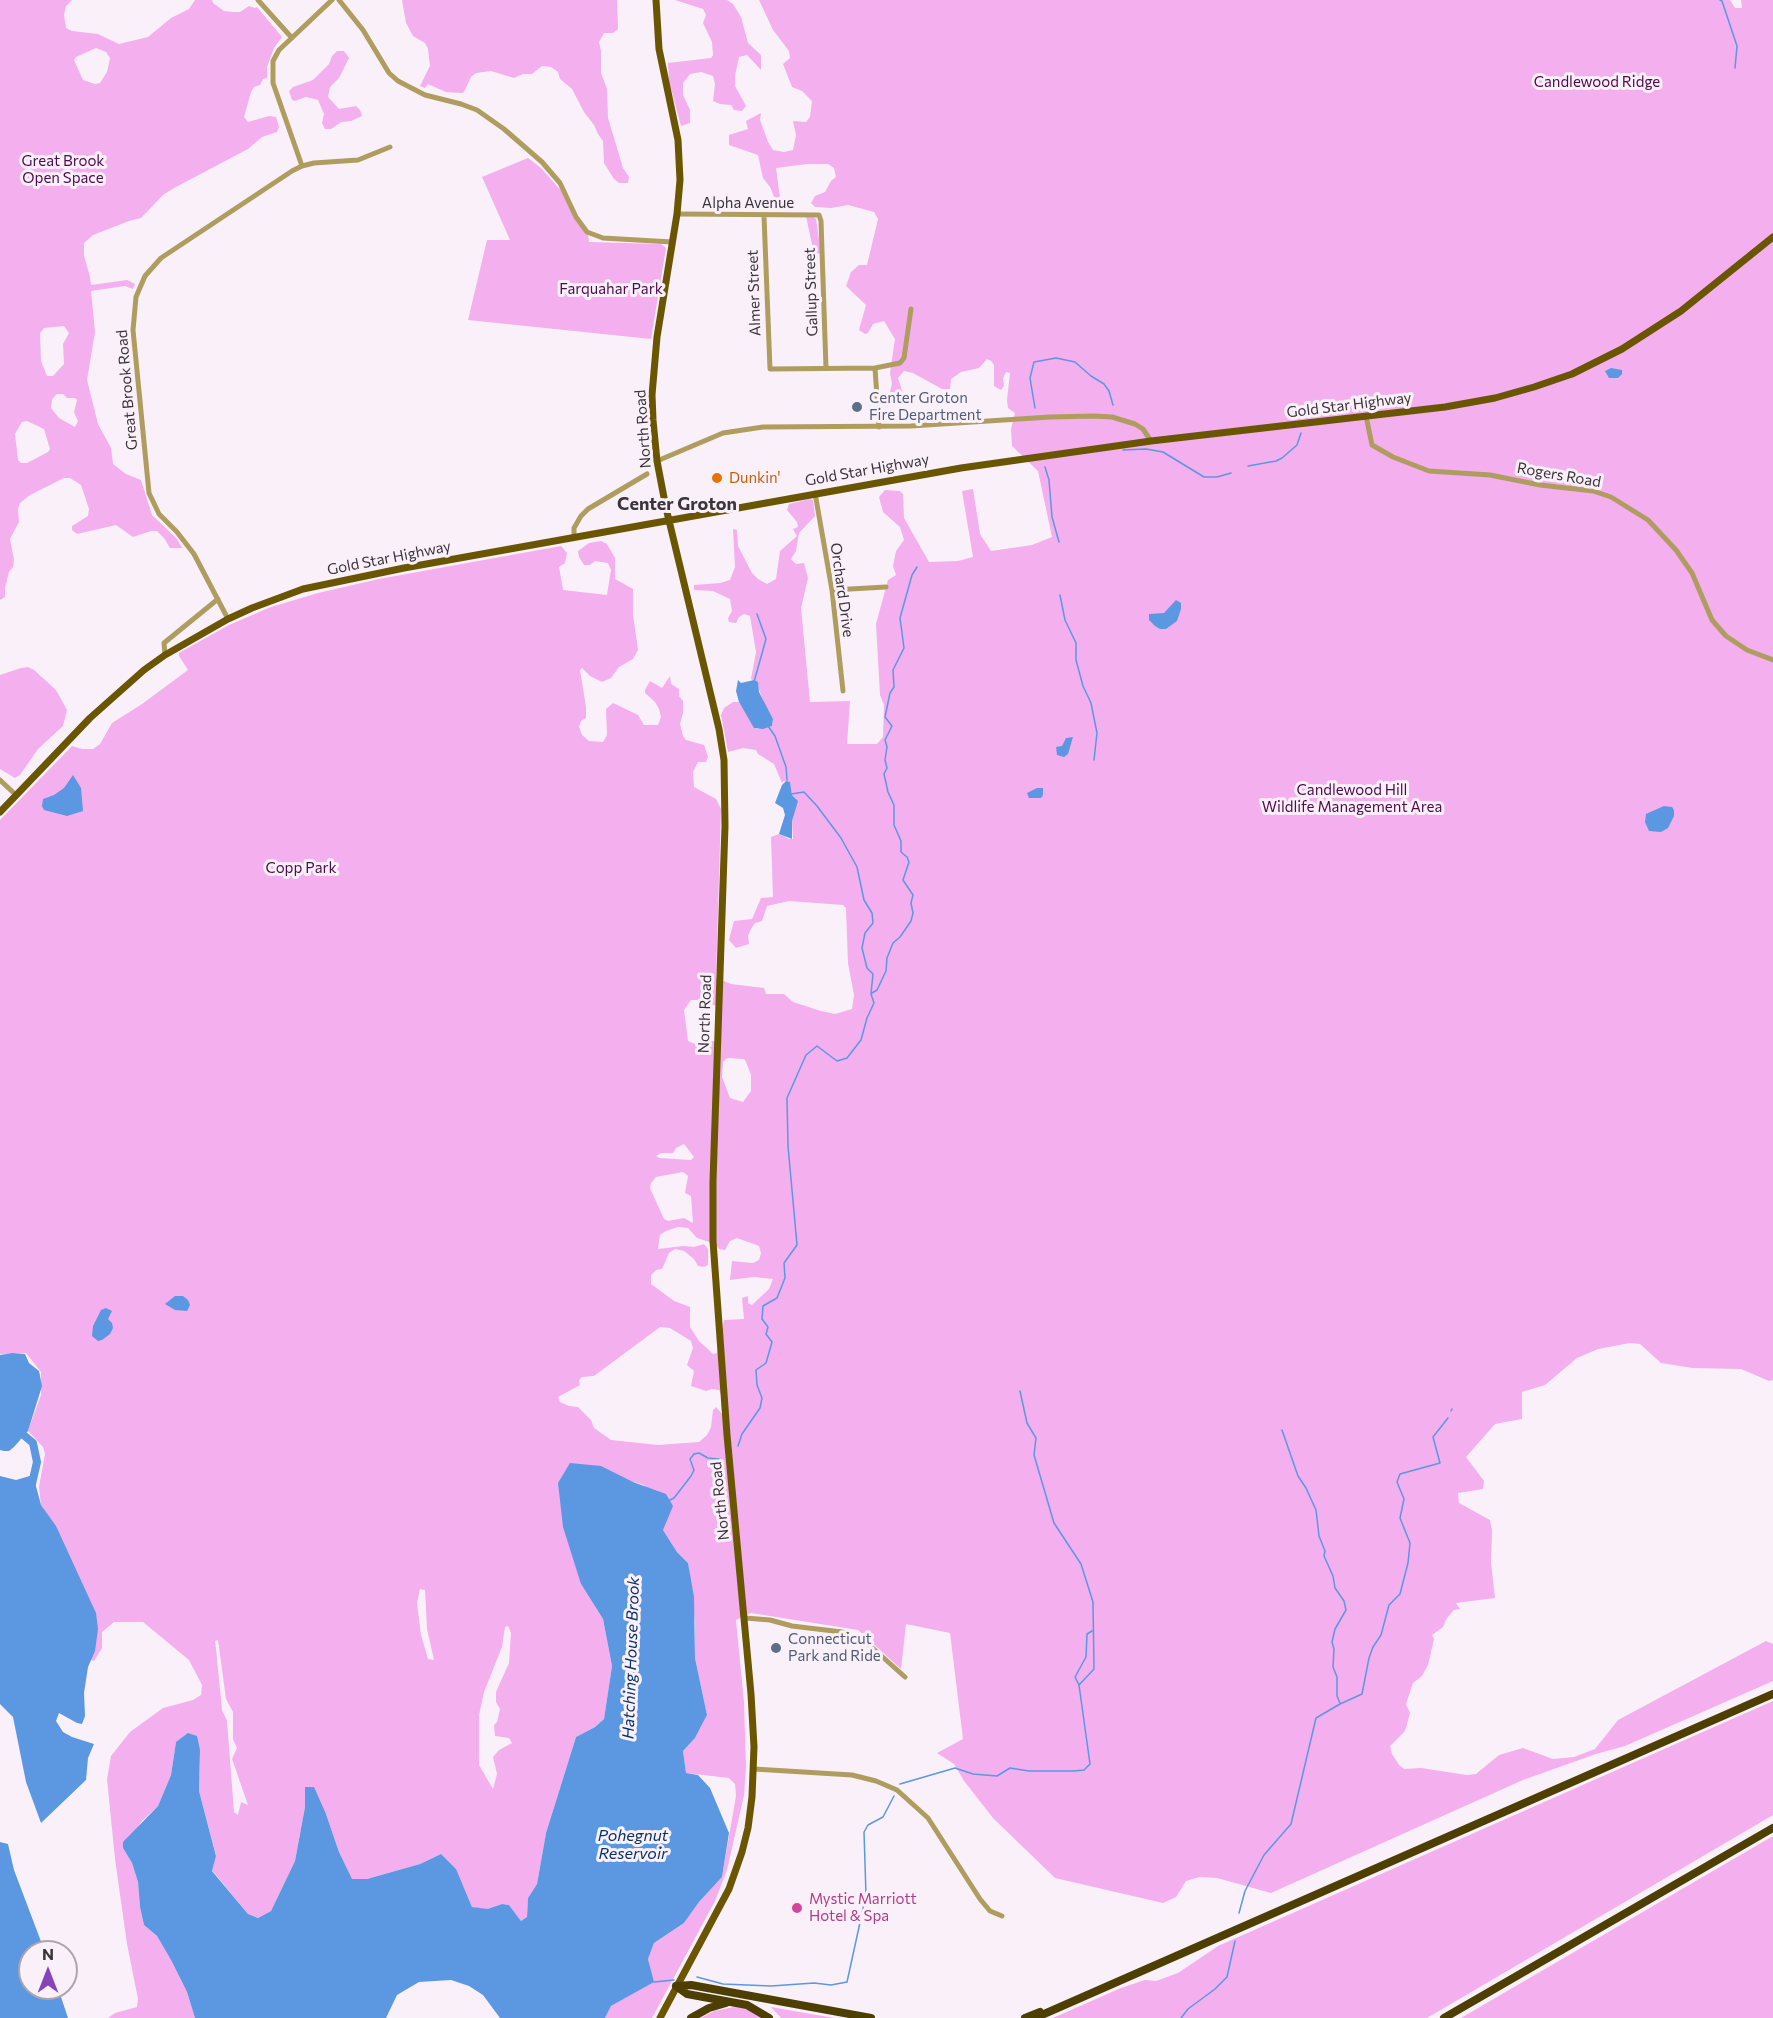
<!DOCTYPE html>
<style>
body{margin:0}
#map{position:relative;width:1773px;height:2018px;overflow:hidden;background:#faf0f9;font-family:Commissioner,sans-serif}
canvas{display:block}
.north{position:absolute;left:18px;top:1940px;width:60px;height:60px;box-sizing:border-box;background:#faf0f9;border:2px solid #ada5ac;border-radius:50%;rotate:0deg;font-size:16px;font-weight:700;line-height:24px;text-align:center;color:#393539}
.north::after{content:'';display:block;margin:auto;width:21px;height:27px;background:#8943b6;clip-path:polygon(50% 0,100% 100%,50% 72%,0 100%)}
</style>
<div id="map">
<canvas width="1773" height="2018"></canvas>
<div class="north">N</div>
</div>
<script>
const ctx = document.querySelector('canvas').getContext('2d');
ctx.lineJoin = 'round';
function fill(path, color) { ctx.fillStyle = color; ctx.fill(path, 'evenodd'); }
const poly = rows => new Path2D(rows.map(r => 'M' + r).join(''));
function trace(path, color, width, dash) { ctx.strokeStyle = color; ctx.lineWidth = width; ctx.lineCap = dash ? 'butt' : 'round'; ctx.setLineDash(dash || []); ctx.stroke(path); }
function drawText(font, color, halo, rows, align = 'center') {
  ctx.font = font + ' Commissioner,sans-serif'; ctx.lineWidth = 6; ctx.setLineDash([]); ctx.textBaseline = 'middle'; ctx.strokeStyle = halo; ctx.fillStyle = color; for (const [text, x, y, turn = 0] of rows) {
    ctx.save(); ctx.translate(x, y); ctx.rotate((+turn || 0) * Math.PI / 180); ctx.textAlign = isNaN(turn) ? turn : align; if (halo) ctx.strokeText(text, 0, 0); ctx.fillText(text, 0, 0); ctx.restore();
  }
}
const green = poly([
 [0,0,72,0,66,6,64,15,66,28,72,31,98,34,119,44,148,37,171,18,189,9,195,0,212,0,213,3,224,11,234,12,240,12,249,6,255,8,257,7,282,37,274,48,267,67,267,78,263,79,260,85,254,87,251,92,244,117,248,122,269,116,276,117,279,127,277,132,262,137,248,149,174,188,163,195,141,218,129,221,93,235,84,243,84,256,90,277,91,285,127,280,135,284,133,289,125,286,91,291,95,332,87,380,98,424,111,448,113,464,126,474,141,480,152,515,177,539,182,548,170,548,164,538,157,531,151,531,133,537,116,525,77,534,72,530,72,526,88,516,89,509,81,485,70,478,64,478,30,495,20,503,18,509,19,522,10,539,14,560,13,567,9,572,5,588,5,597,0,600],
 [96,48,106,52,110,58,107,72,100,83,95,84,83,80,74,60,76,57],
 [64,326,69,333,63,344,64,364,53,376,47,376,41,361,40,333,44,328],
 [57,394,63,394,67,398,75,398,77,400,74,412,78,421,75,427,59,418,51,408,52,399],
 [27,421,44,429,50,449,48,452,27,463,21,463,18,460,15,434,22,422],
 [402,0,617,0,618,29,613,33,604,33,599,42,601,51,601,73,607,89,608,118,623,168,629,177,628,183,619,183,614,179,604,163,603,141,598,134,594,125,584,112,572,89,560,79,558,72,551,67,542,66,532,74,523,74,514,78,491,71,476,73,471,77,464,92,462,93,446,92,428,84,425,88,420,86,430,66,428,49,425,43,413,36,406,23],
 [675,0,727,0,733,4,741,17,748,43,761,55,761,70,747,55,739,57,735,76,735,86,746,106,742,111,734,110,731,105,720,104,713,101,715,84,713,76,701,72,690,74,683,83,683,95,690,110,690,123,681,126,669,81,668,63,711,58,713,55,712,42,703,23,706,15,703,9],
 [759,0,1730,0,1735,8,1742,8,1741,0,1773,0,1773,1380,1769,1381,1741,1369,1693,1368,1661,1363,1640,1344,1630,1343,1598,1349,1577,1358,1545,1385,1522,1392,1522,1419,1495,1424,1466,1457,1484,1481,1483,1489,1458,1493,1459,1503,1490,1520,1492,1531,1491,1563,1495,1598,1456,1603,1460,1609,1454,1610,1447,1618,1443,1627,1432,1635,1434,1639,1428,1665,1422,1676,1413,1683,1406,1704,1410,1713,1405,1731,1390,1746,1392,1754,1399,1765,1404,1769,1421,1768,1467,1775,1476,1774,1499,1755,1523,1748,1553,1759,1574,1757,1595,1749,1618,1720,1766,1641,1773,1644,1773,1681,1625,1746,1596,1754,1523,1780,1271,1893,1217,1878,1199,1877,1186,1881,1176,1897,1163,1903,1055,1878,993,1818,964,1781,954,1764,937,1753,963,1739,950,1633,906,1624,901,1669,858,1630,751,1613,736,1620,744,1702,746,1767,744,1795,727,1870,715,1901,652,2018,605,2018,611,2006,653,1982,648,1959,654,1943,684,1923,699,1902,722,1877,736,1796,735,1784,729,1778,686,1773,683,1751,695,1738,707,1715,695,1658,695,1622,688,1563,677,1552,663,1530,644,1485,634,1482,581,1584,603,1619,612,1666,604,1719,595,1727,576,1737,546,1833,537,1884,528,1898,527,1917,521,1921,509,1905,502,1904,488,1910,472,1907,463,1886,441,1854,420,1864,367,1879,352,1880,339,1852,326,1814,305,1787,305,1807,295,1861,271,1911,258,1918,248,1914,212,1870,216,1855,199,1791,200,1750,176,1742,171,1775,158,1806,142,1821,123,1848,132,1863,138,1882,140,1907,144,1925,157,1936,171,1960,187,1992,195,2018,108,2018,115,2013,137,2007,138,1999,127,1944,115,1859,107,1779,111,1756,130,1732,163,1708,193,1700,201,1695,202,1685,189,1660,143,1622,114,1622,102,1632,102,1648,94,1661,88,1659,45,1511,41,1505,39,1487,45,1454,43,1447,28,1431,41,1395,41,1372,26,1353,0,1354,0,820,72,746,82,749,93,749,100,744,112,723,142,704,188,670,179,656,179,653,229,625,271,607,318,593,379,579,561,546,567,553,565,563,559,567,563,590,607,595,611,570,608,563,595,561,590,565,584,565,579,557,578,551,589,543,601,541,607,544,615,558,615,579,633,589,633,615,638,650,633,659,619,667,611,678,602,682,590,676,582,668,580,670,586,707,586,718,581,721,579,727,582,735,589,741,603,742,607,735,606,709,613,703,638,715,644,725,658,725,661,717,659,709,655,702,645,693,645,690,650,681,662,688,670,676,671,684,679,689,679,696,683,701,683,713,680,724,683,736,686,740,704,745,708,757,706,762,698,762,693,772,694,787,716,799,721,809,716,978,731,984,764,988,766,994,784,994,793,1002,821,1011,835,1014,852,1009,854,995,848,963,846,908,843,905,789,901,767,906,762,921,755,923,751,929,748,936,749,944,736,948,729,940,734,921,752,919,761,898,773,897,771,837,779,834,789,839,793,839,792,821,796,799,792,795,790,783,784,781,782,783,774,764,758,754,756,750,743,748,728,752,721,715,724,708,733,702,739,702,756,729,772,726,773,719,764,703,757,684,751,679,756,652,750,616,744,614,739,617,736,623,729,622,728,618,732,611,730,599,713,591,694,590,694,585,720,583,730,580,735,567,733,529,737,530,738,546,752,573,758,579,767,584,776,579,780,551,797,536,793,529,798,527,797,522,787,510,789,504,809,499,813,500,815,516,799,533,796,551,791,559,796,564,804,563,808,578,801,608,810,702,850,701,847,744,877,744,883,737,884,705,880,695,876,624,888,580,896,575,893,566,896,551,904,540,900,527,883,512,879,497,885,490,900,491,903,494,904,518,929,562,958,561,973,557,962,491,973,489,980,534,991,551,1032,545,1052,537,1038,471,1012,446,1011,429,1015,413,1008,408,1007,400,1010,373,1006,372,1003,378,1004,386,1001,390,994,386,994,365,991,361,987,359,979,368,961,372,951,379,950,389,942,389,913,373,904,371,898,378,904,397,894,399,889,396,892,384,890,373,895,339,884,321,873,324,868,333,865,334,859,330,866,305,846,286,851,272,859,265,867,265,878,219,874,212,848,205,831,208,815,207,811,203,815,196,825,192,831,181,836,177,834,168,828,164,807,164,776,168,780,198,775,199,770,187,763,178,758,155,729,145,729,135,748,129,746,121,761,113,760,120,768,142,773,150,784,152,793,150,796,135,793,121,806,122,810,117,812,101,802,91,792,87,783,64,790,58,789,51,773,30],
 [691,1000,701,1000,716,1006,715,1041,704,1041,695,1044,688,1041,684,1010],
 [727,1058,744,1059,746,1062,751,1075,751,1091,743,1102,730,1098,722,1077,723,1062],
 [684,1144,694,1157,691,1160,659,1158,656,1156,661,1153,673,1153,676,1148],
 [683,1172,688,1176,685,1193,691,1196,693,1223,684,1218,668,1221,664,1219,650,1188,651,1183,656,1177],
 [678,1227,688,1228,697,1238,715,1244,719,1249,725,1250,730,1241,737,1238,759,1246,761,1253,759,1260,753,1263,732,1261,730,1280,754,1277,773,1279,769,1289,752,1305,748,1303,748,1296,742,1298,744,1319,724,1320,717,1353,713,1354,699,1341,690,1327,690,1307,674,1301,651,1284,651,1275,656,1270,662,1269,669,1253,675,1249,684,1251,694,1259,698,1266,704,1267,708,1265,708,1249,704,1244,694,1247,683,1246,658,1249,660,1235,666,1231],
 [660,1327,670,1328,691,1341,693,1348,687,1365,694,1371,691,1386,706,1391,712,1389,719,1390,721,1394,722,1414,716,1407,713,1410,711,1427,707,1435,699,1442,658,1445,611,1440,594,1428,591,1420,578,1407,569,1406,560,1402,558,1397,580,1385,579,1380,582,1377,594,1376],
 [420,1589,425,1590,427,1629,434,1660,428,1659,421,1635,417,1603],
 [508,1626,511,1633,509,1663,496,1692,496,1702,500,1709,497,1722,494,1725,495,1736,509,1738,512,1743,499,1750,493,1757,497,1774,493,1789,479,1765,479,1715,484,1692,502,1647,505,1627],
 [218,1640,226,1699,233,1712,233,1739,237,1748,232,1759,248,1805,241,1802,238,1815,234,1812,227,1721,222,1710,216,1649,215,1641],
 [337,51,344,51,349,58,339,78,330,87,328,97,339,109,356,106,360,110,362,116,351,121,341,122,331,129,325,129,322,123,324,114,318,100,306,97,295,101,292,100,289,91,293,87,313,80,329,64,332,56],
 [528,158,541,168,565,195,588,233,589,242,661,244,666,248,651,339,468,320,487,240,510,240,482,177],
 [806,216,812,216,816,219,821,253,814,254],
 [21,668,28,667,34,670,56,690,67,710,63,726,38,749,20,775,15,778,0,769,0,675],
 [1773,1701,1773,1815,1427,2018,1053,2018,1121,1988,1145,1980,1156,1981,1178,1973,1218,1946],
 [1773,1836,1773,2018,1461,2018],
 [734,2007,745,2008,761,2018,701,2018,714,2011],
 [771,2007,834,2018,781,2018]
]);
const water = poly([
 [1611,368,1622,370,1622,374,1618,378,1609,378,1605,371],
 [1176,600,1181,603,1181,609,1177,621,1166,629,1160,629,1155,626,1149,620,1149,614,1164,613],
 [738,680,741,683,754,680,758,682,759,692,773,719,772,726,763,729,754,728,739,702,736,691],
 [1073,737,1068,754,1064,757,1057,755,1056,747,1062,746,1066,738],
 [73,775,81,788,83,811,67,816,44,810,42,806,43,799,54,795,64,788],
 [786,781,790,782,792,795,798,801,792,821,792,839,779,834,785,815,783,808,775,803,782,785],
 [1037,788,1043,788,1043,795,1041,798,1029,798,1027,793],
 [1664,806,1672,807,1674,810,1674,816,1668,828,1661,832,1649,831,1645,822,1646,814],
 [175,1296,183,1296,188,1300,190,1305,187,1311,175,1310,165,1304],
 [106,1308,112,1311,108,1319,112,1323,113,1328,110,1334,102,1340,98,1341,92,1336,93,1326,101,1310],
 [12,1353,25,1354,29,1363,39,1371,42,1386,28,1431,14,1447,9,1451,4,1451,0,1450,0,1355],
 [570,1463,601,1466,633,1482,666,1494,673,1506,663,1530,677,1552,688,1563,694,1597,695,1658,707,1715,695,1738,683,1751,686,1773,698,1775,710,1788,729,1833,722,1877,699,1902,684,1923,654,1943,648,1959,654,1982,611,2006,605,2018,500,2018,483,1995,469,1986,451,1980,419,1982,397,1995,386,2018,195,2018,187,1992,171,1960,157,1936,144,1925,140,1907,138,1882,132,1863,123,1848,123,1842,158,1806,171,1775,176,1742,188,1733,197,1736,200,1750,199,1791,216,1856,212,1871,248,1914,258,1918,271,1911,295,1861,305,1807,305,1787,314,1787,326,1814,339,1852,352,1879,367,1879,420,1864,441,1854,456,1869,472,1907,488,1909,502,1904,509,1905,521,1921,527,1917,528,1898,537,1884,546,1833,576,1737,595,1727,604,1719,612,1666,603,1619,581,1584,563,1527,558,1483],
 [33,1475,41,1505,56,1526,96,1613,98,1629,95,1651,88,1667,84,1693,85,1716,82,1724,77,1723,59,1713,56,1721,63,1732,72,1737,94,1744,88,1758,86,1780,41,1823,26,1782,13,1717,0,1704,0,1476,16,1480],
 [0,1842,8,1844,14,1870,45,1952,30,1952,30,1988,58,1988,68,2018,0,2018]
]);
const stream = poly([
 [1720,0,1722,1,1737,46,1735,68],
 [1035,408,1030,378,1034,362,1056,358,1075,362,1091,376,1104,384,1109,391,1113,405],
 [1123,450,1146,449,1163,452,1204,477,1217,477,1231,473],
 [1248,466,1276,461,1282,458,1297,445,1301,433],
 [1045,467,1049,480,1052,517,1059,542],
 [1060,595,1065,620,1076,643,1076,660,1083,686,1091,703,1097,733,1094,760],
 [754,682,766,639,757,614],
 [768,726,775,736,786,767,787,780],
 [872,993,877,990,886,971,887,958,893,943,900,937,911,921,913,913,911,903,913,895,903,880,909,862,907,857,901,852,901,841,894,825,894,805,888,792,884,774,887,768,885,760,887,747,885,740,892,726,885,717,890,693,894,687,893,670,904,648,900,618,912,575,917,567],
 [1451,1411,1452,1409],
 [1282,1430,1298,1476,1306,1488,1316,1510,1319,1536,1325,1551,1324,1556,1333,1576,1335,1588,1344,1601,1346,1610,1335,1629,1332,1642,1334,1649,1333,1667,1337,1677,1337,1696,1340,1703],
 [738,1446,742,1434,760,1408,762,1398,757,1385,756,1370,766,1363,772,1342,766,1334,768,1327,762,1319,763,1306,777,1298,785,1278,784,1263,797,1245,788,1146,787,1098,806,1055,817,1046,837,1061,847,1058,861,1040,867,1018,874,1003,871,994,873,974,867,968,862,948,865,933,873,923,872,913,864,900,857,867,841,838,817,806,804,792,791,794],
 [668,1501,674,1498,691,1476,694,1470,690,1459,694,1454,699,1453,708,1458,719,1459],
 [1079,1685,1075,1677,1086,1657,1087,1634,1092,1631],
 [900,1784,955,1768,973,1774,997,1776,1010,1768,1029,1771,1074,1771,1084,1770,1090,1764,1079,1685,1094,1669,1093,1602,1081,1564,1054,1523,1034,1455,1036,1438,1027,1423,1020,1391],
 [1239,1913,1245,1891,1264,1855,1291,1824,1316,1718,1340,1704,1362,1694,1369,1658,1373,1647,1381,1635,1389,1605,1400,1594,1408,1563,1410,1543,1400,1518,1404,1499,1397,1482,1400,1474,1440,1463,1433,1437,1448,1418],
 [697,1977,723,1984,771,1986,814,1983,831,1985,847,1982,866,1895,864,1832,868,1825,883,1817,894,1796],
 [654,1982,674,1980],
 [1181,2018,1188,2009,1215,1989,1227,1977,1235,1941]
]);
const river = poly([
 [0,1415,33,1443,37,1462,31,1488]
]);
const minor = poly([
 [258,0,292,38],
 [339,0,363,30,389,73,398,81,425,95,461,104,477,110,504,129,542,162,560,183,576,217,587,232,603,238,672,242],
 [302,166,273,83,273,61,279,50,332,0],
 [677,214,819,215,821,221,826,368],
 [764,216,770,369,875,368,900,363,904,358,911,309],
 [875,368,879,427],
 [1366,416,1372,445,1393,457,1429,471,1490,475,1540,485,1593,491,1611,497,1648,520,1676,550,1692,573,1712,620,1726,636,1747,650,1773,660],
 [657,461,723,433,763,427,911,426,1050,417,1094,416,1112,417,1135,424,1143,429,1151,441],
 [815,493,832,590,843,691],
 [574,538,574,528,581,516,588,509,647,474],
 [832,590,886,587],
 [228,619,194,554,177,532,159,514,149,493,133,330,136,297,145,276,161,258,292,171,302,166,314,163,358,160,390,147],
 [165,655,164,643,218,599],
 [0,780,16,795],
 [745,1618,770,1620,792,1626,842,1632,868,1644,905,1677],
 [754,1769,852,1775,876,1781,897,1790,928,1818,980,1899,990,1911,1002,1916]
]);
const major = poly([
 [656,0,659,49,678,140,680,180,677,214,657,337,652,395,653,420,657,461,666,508,719,729,724,760,725,826,713,1181,713,1241,727,1435,751,1694,754,1747,752,1797,748,1828,742,1852,729,1889,660,2018],
 [0,812,90,718,144,670,165,655,228,619,252,608,303,589,404,568,961,468,1151,441,1445,407,1495,398,1534,387,1572,374,1622,349,1681,311,1773,237]
]);
const highway = poly([
 [676,1986,691,1985,871,2018],
 [676,1986,687,1994,747,2005,769,2018],
 [691,2018,709,2008,726,2003],
 [1025,2018,1040,2012],
 [1035,2018,1773,1694],
 [1444,2018,1773,1828]
]);
const markers = [
 [857,407,6,"#5c6f8a"],
 [717,478,6,"#e8710a"],
 [776,1648,6,"#5c6f8a"],
 [797,1908,6,"#d1479c"]
];
const parkNames = [
 ["Candlewood Ridge",1597,82],
 ["Great Brook",63,161],
 ["Open Space",63,178],
 ["Farquahar Park",611,289],
 ["Candlewood Hill",1352,790],
 ["Wildlife Management Area",1352,807],
 ["Copp Park",301,868]
];
const streetNames = [
 ["Alpha Avenue",748,203],
 ["Gallup Street",811,292,-92],
 ["Almer Street",754,293,-92],
 ["Great Brook Road",127,390,-95],
 ["Gold Star Highway",1349,405,-7],
 ["North Road",643,429,-94],
 ["Gold Star Highway",867,470,-10],
 ["Rogers Road",1559,475,10],
 ["Gold Star Highway",389,558,-11],
 ["Orchard Drive",842,590,82],
 ["North Road",705,1014,-88],
 ["North Road",720,1501,-96]
];
const serviceNames = [
 ["Center Groton",869,398],
 ["Fire Department",869,415],
 ["Connecticut",788,1639],
 ["Park and Ride",788,1656]
];
const foodNames = [
 ["Dunkin'",729,478]
];
const hotelNames = [
 ["Mystic Marriott",809,1899],
 ["Hotel & Spa",809,1916]
];
const waterNames = [
 ["Hatching House Brook",631,1658,-88],
 ["Pohegnut",633,1836],
 ["Reservoir",633,1854]
];
const quarterNames = [
 ["Center Groton",677,504]
];
fill(green, '#f4afee');
fill(water, '#5b98e1');
trace(stream, '#5b98e1', 1.5);
trace(river, '#5b98e1', 8);
trace(minor, '#af9d5f', 5);
trace(major, '#6a5500', 7);
trace(highway, '#4d3e01', 8);
for (const [x, y, r, color] of markers) { const dot = new Path2D(); dot.arc(x, y, r, 0, 2 * Math.PI); ctx.fillStyle = color; ctx.fill(dot); trace(dot, '#faf0f9', 2); }
drawText('15px', '#4f0b4c', '#faf0f9', parkNames);
drawText('15px', '#393539', '#faf0f9', streetNames);
drawText('15px', '#4e5e75', '#faf0f9', serviceNames, 'left');
drawText('15px', '#c56008', '#faf0f9', foodNames, 'left');
drawText('15px', '#b23c85', '#faf0f9', hotelNames, 'left');
drawText('italic 16px', '#083463', '#faf0f9', waterNames);
drawText('bold 18px', '#393539', '#faf0f9', quarterNames);
</script>
